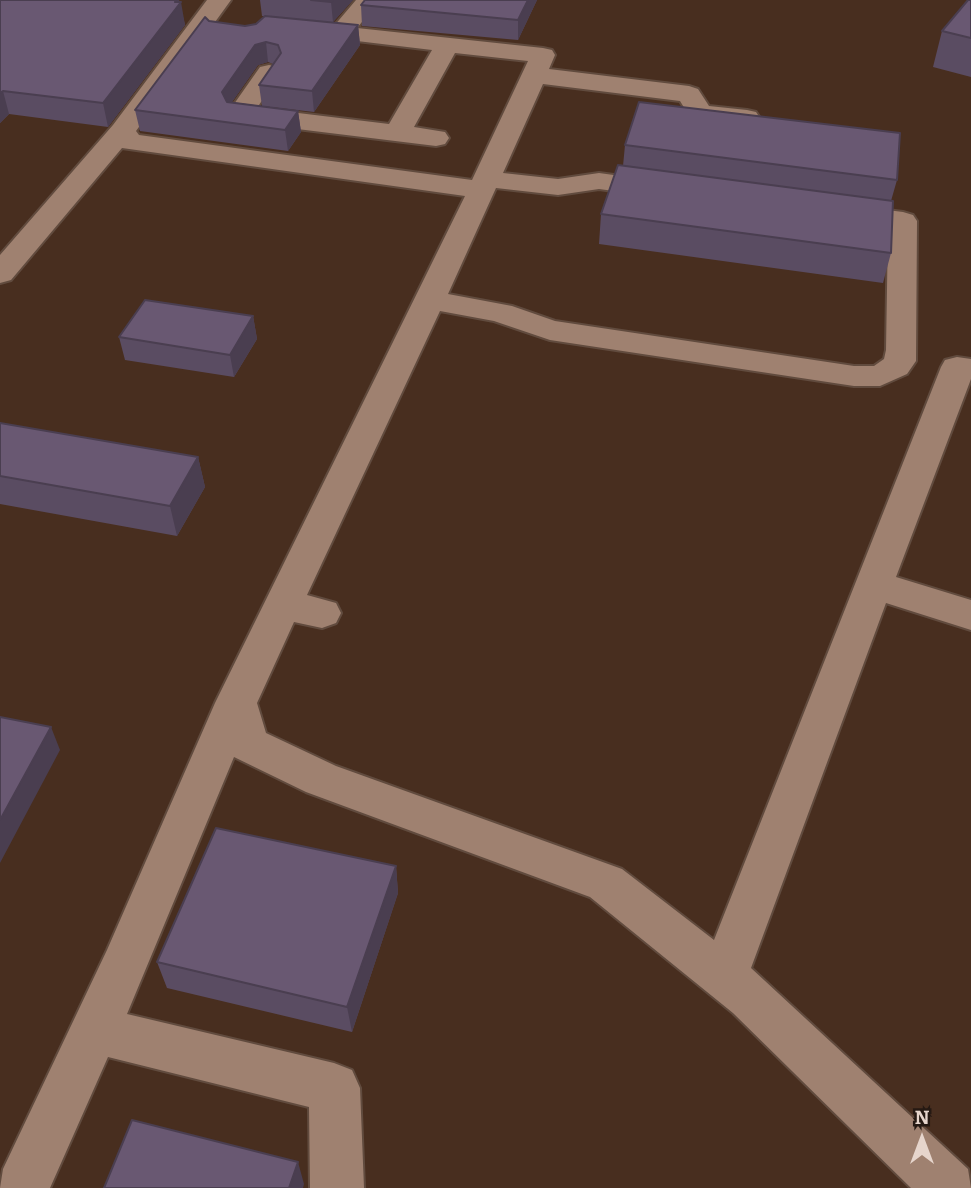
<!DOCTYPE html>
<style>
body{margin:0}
#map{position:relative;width:971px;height:1188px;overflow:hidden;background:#482e1f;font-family:Bitter,serif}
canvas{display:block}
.north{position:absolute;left:887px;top:1104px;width:70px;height:70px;-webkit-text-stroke:5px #251913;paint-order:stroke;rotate:0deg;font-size:19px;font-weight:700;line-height:28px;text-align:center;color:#e6d5cc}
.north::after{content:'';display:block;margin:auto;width:24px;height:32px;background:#e6d5cc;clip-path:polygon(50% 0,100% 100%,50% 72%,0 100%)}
</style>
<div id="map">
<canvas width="971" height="1188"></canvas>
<div class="north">N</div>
</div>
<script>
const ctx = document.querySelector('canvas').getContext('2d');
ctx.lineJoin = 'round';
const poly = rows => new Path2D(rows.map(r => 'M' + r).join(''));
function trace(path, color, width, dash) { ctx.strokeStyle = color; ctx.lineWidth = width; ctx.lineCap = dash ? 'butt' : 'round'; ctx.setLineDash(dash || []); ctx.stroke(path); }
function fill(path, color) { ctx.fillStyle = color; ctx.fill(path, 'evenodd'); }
const minor = poly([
 [207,0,231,0,136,131,139,135,472,180,528,61,455,53,414,127,445,132,449,138,445,144,436,146,240,122,231,120,227,114,260,67,269,65,278,67,281,72,257,108,389,124,432,50,332,38,328,33,356,0,380,0,357,28,543,48,552,50,555,55,549,69,689,86,698,89,709,106,747,110,756,112,760,118,756,124,747,126,700,121,691,119,680,101,543,84,503,173,558,179,599,173,665,182,675,184,679,190,675,196,665,198,599,189,558,195,496,188,448,294,512,306,555,321,854,366,874,366,884,359,886,350,888,228,839,222,829,219,825,213,829,207,839,204,903,212,913,215,917,221,916,361,907,374,880,386,854,386,550,340,494,321,440,311,307,595,336,603,341,613,336,623,322,628,294,622,257,703,266,733,336,766,622,869,714,940,941,367,945,360,957,357,971,359,971,379,896,577,971,600,971,630,886,603,751,968,968,1169,971,1188,911,1188,733,1013,590,897,306,792,234,757,127,1014,334,1063,352,1070,360,1088,364,1188,310,1188,309,1107,108,1057,50,1188,0,1188,3,1169,107,950,215,703,465,196,122,148,11,280,0,283,0,255,113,125,207,0]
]);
const wall = poly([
 [0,0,179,0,185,25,108,127,9,114,0,123],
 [260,0,353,0,333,22,358,25,360,45,314,112,262,106,259,85,273,64,268,62,258,65,232,102,298,111,301,132,288,151,140,131,135,110,209,21,245,26,256,24,265,16,262,16],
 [537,0,518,40,362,26,361,5],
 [971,0,971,77,933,67,942,31],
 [625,145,897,180,891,201,891,253,883,283,599,244,601,214,623,166],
 [253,316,257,339,234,377,125,360,119,337],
 [0,423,198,457,205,487,177,536,0,504],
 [396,866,398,893,352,1032,167,988,157,962]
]);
const shadedWall = poly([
 [176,0,179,0,180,4,181,2,185,25,108,127,103,103],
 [333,0,353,0,333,22,331,2],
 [528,0,537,0,518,40,518,20],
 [358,25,360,45,314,112,312,91],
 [266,42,268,62,258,65,225,112,222,92,255,45],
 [3,91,9,114,0,123,0,93],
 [298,111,301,132,288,151,285,130],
 [253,316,257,339,234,377,230,355],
 [198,457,205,487,177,536,170,506],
 [51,727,60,750,0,863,0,820],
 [396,866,398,893,352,1032,347,1007],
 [298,1162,304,1184,303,1188,289,1188]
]);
const building = poly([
 [0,0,176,0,175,2,181,2,103,103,3,91,0,93,0,0],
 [311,0,333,0,331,2,311,0],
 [365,0,528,0,518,20,361,5,365,0],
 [968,0,971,0,971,38,942,31,968,0],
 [265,16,358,25,312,91,259,85,281,53,278,45,266,42,255,45,222,92,227,102,298,111,285,130,135,110,205,17,209,21,245,26,256,24,265,16],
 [639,102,900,133,897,180,625,145,639,102],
 [618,165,893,201,891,253,601,214,618,165],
 [145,300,253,316,230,355,119,337,145,300],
 [0,423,198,457,170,506,0,476,0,423],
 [0,717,51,727,0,820,0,717],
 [216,828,396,866,347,1007,157,962,216,828],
 [132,1120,298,1162,289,1188,104,1188,132,1120]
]);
trace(minor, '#614b3e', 4);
fill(minor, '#9f8170');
fill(wall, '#5a4c62');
fill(shadedWall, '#4a3e50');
fill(building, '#695872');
trace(building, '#4a3e50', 2);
</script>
